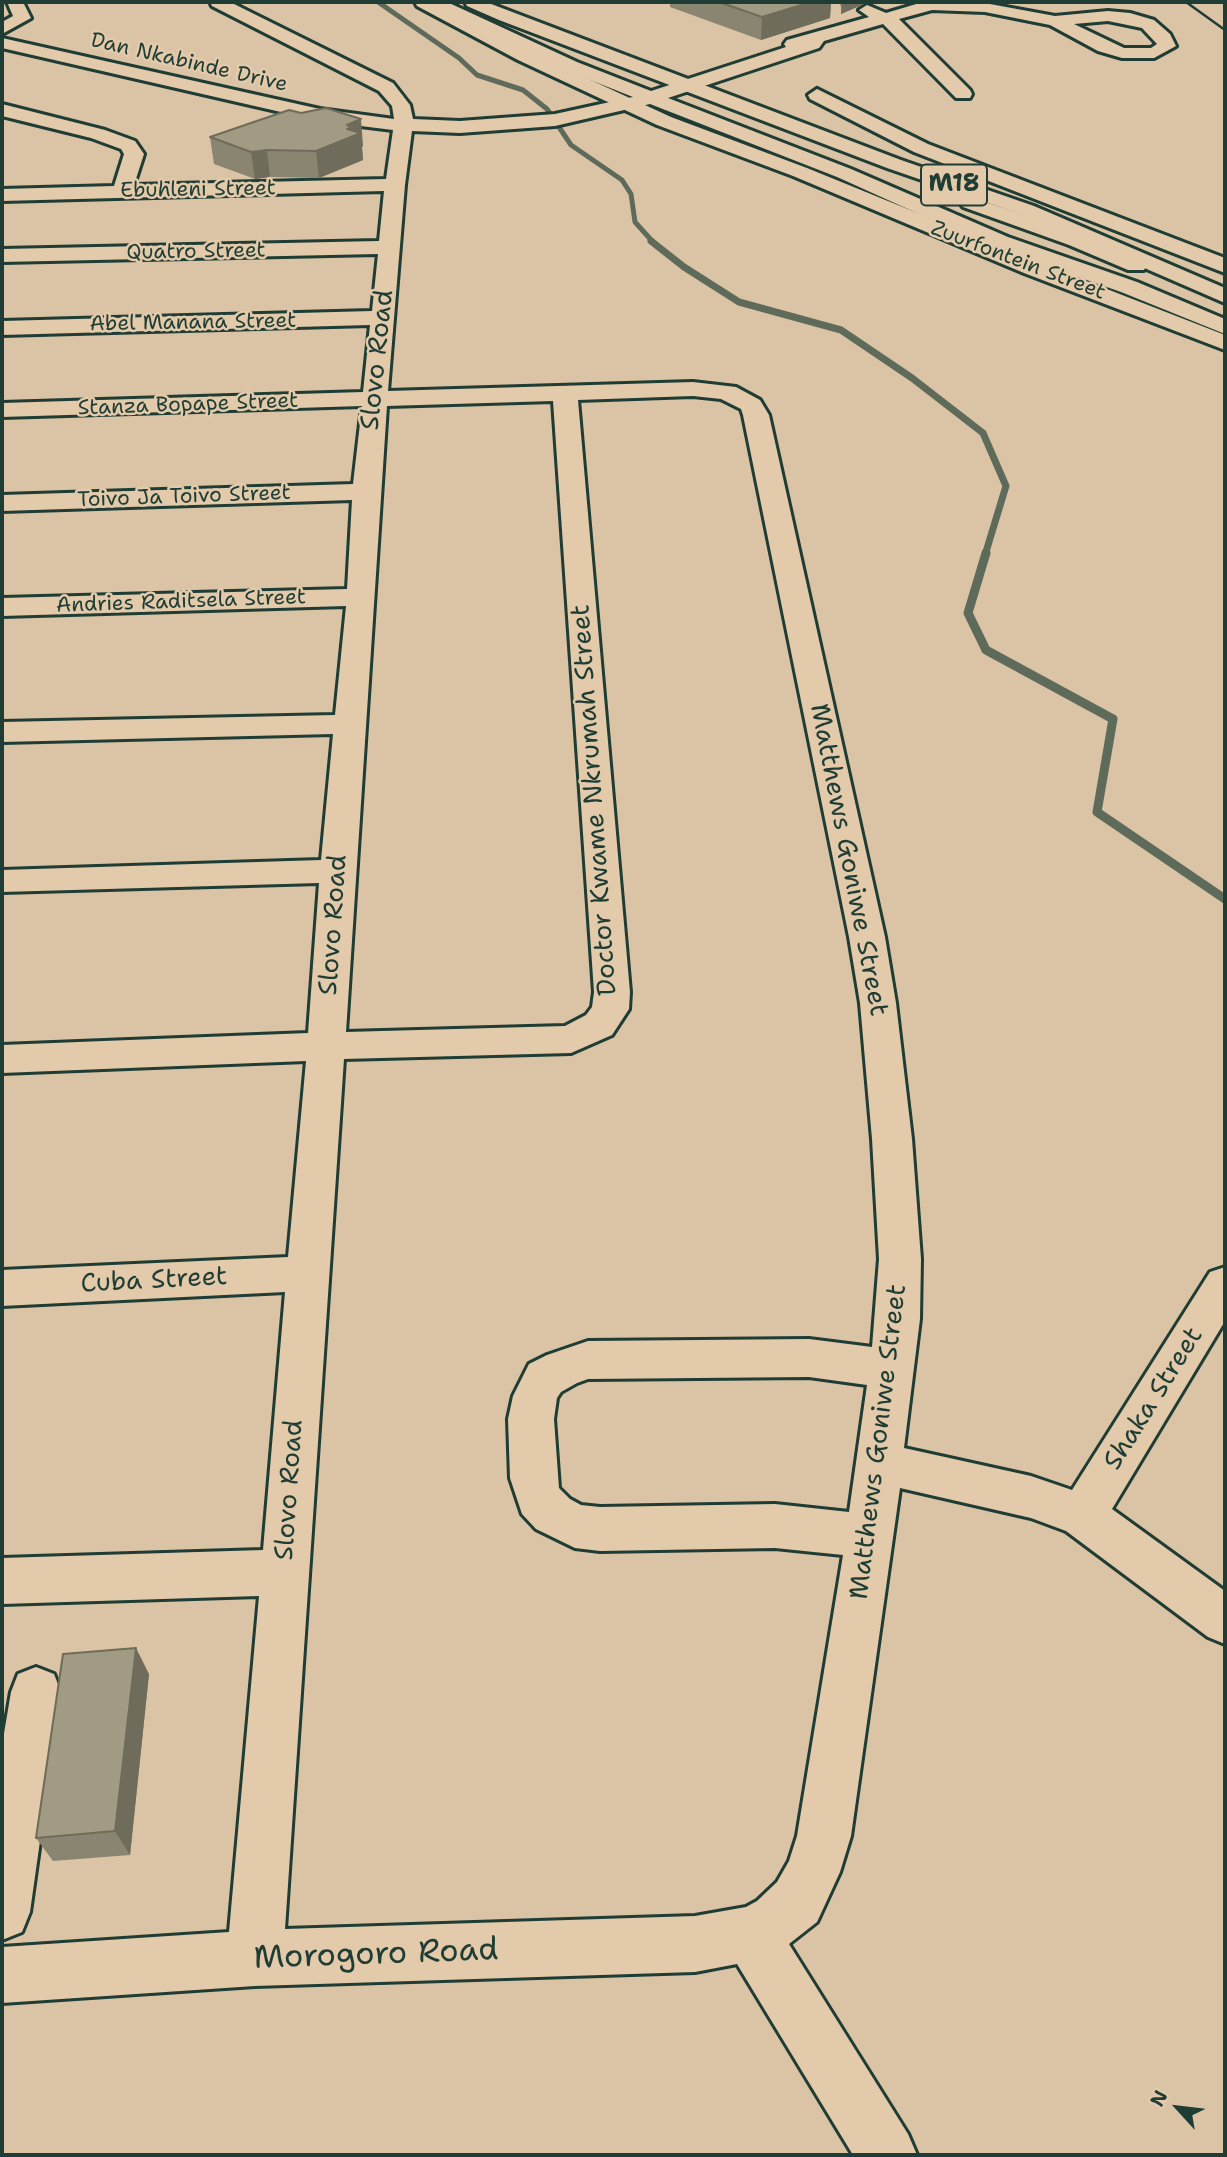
<!DOCTYPE html>
<style>
body{margin:0}
#map{position:relative;width:1227px;height:2157px;overflow:hidden;background:#dac4a5;font-family:"Shantell Sans",sans-serif}
canvas{display:block}
.frame{position:absolute;inset:0;border:4px solid #1f3d34;pointer-events:none}
.north{position:absolute;left:1143px;top:2073px;width:70px;height:70px;-webkit-text-stroke:5px #e2caaa;paint-order:stroke;rotate:297deg;font-size:19px;font-weight:700;line-height:28px;text-align:center;color:#1f3d34}
.north::after{content:'';display:block;margin:auto;width:24px;height:32px;background:#1f3d34;clip-path:polygon(50% 0,100% 100%,50% 72%,0 100%)}
</style>
<div id="map">
<canvas width="1227" height="2157"></canvas>
<div class="frame"></div>
<div class="north">N</div>
</div>
<script>
const ctx = document.querySelector('canvas').getContext('2d');
ctx.lineJoin = 'round';
const poly = rows => new Path2D(rows.map(r => 'M' + r).join(''));
function trace(path, color, width, dash) { ctx.strokeStyle = color; ctx.lineWidth = width; ctx.lineCap = dash ? 'butt' : 'round'; ctx.setLineDash(dash || []); ctx.stroke(path); }
function fill(path, color) { ctx.fillStyle = color; ctx.fill(path, 'evenodd'); }
function drawText(font, color, halo, rows, align = 'center') {
  ctx.font = font + ' "Shantell Sans",sans-serif'; ctx.lineWidth = 5; ctx.setLineDash([]); ctx.textBaseline = 'middle'; ctx.strokeStyle = halo; ctx.fillStyle = color; for (const [text, x, y, turn = 0] of rows) {
    ctx.save(); ctx.translate(x, y); ctx.rotate((+turn || 0) * Math.PI / 180); ctx.textAlign = isNaN(turn) ? turn : align; if (halo) ctx.strokeText(text, 0, 0); ctx.fillText(text, 0, 0); ctx.restore();
  }
}
const streamFar2 = poly([
 [378,2,459,58,477,75,523,90,547,109,571,145,622,180,631,194,635,222,653,242]
]);
const streamFar1 = poly([
 [651,241,684,267,739,302,841,330,912,378,983,433,1006,486,985,555]
]);
const stream = poly([
 [986,553,968,613,986,650,1113,719,1097,812,1225,899]
]);
const minor = poly([
 [7,2,23,2,31,18,2,34,2,22,13,16,7,2],
 [210,2,230,2,393,83,410,105,413,119,460,121,555,114,633,97,565,70,428,6,426,2,447,2,577,62,651,91,786,47,784,44,787,40,869,17,859,10,867,5,886,13,923,2,979,2,1055,16,1108,11,1130,13,1154,20,1170,34,1176,46,1154,58,1122,58,1098,51,1050,25,985,12,932,10,899,19,970,90,972,94,970,98,956,98,883,24,824,41,819,48,668,98,851,169,1008,237,1137,282,1225,319,1225,334,1121,292,992,247,837,177,650,104,555,126,460,133,412,131,405,185,388,391,693,382,736,387,760,400,769,415,885,937,896,1003,912,1139,921,1259,920,1319,904,1448,1031,1476,1072,1490,1210,1272,1225,1267,1225,1321,1112,1509,1225,1591,1225,1644,1208,1637,1066,1531,1031,1518,900,1488,851,1836,840,1872,817,1922,789,1944,908,2134,917,2155,853,2155,737,1964,695,1972,255,1986,2,2003,2,1947,229,1932,259,1596,2,1604,2,1558,263,1550,285,1292,2,1306,2,1270,288,1257,306,1061,2,1073,2,1045,308,1033,319,883,2,892,2,870,321,860,333,734,2,742,2,722,335,715,346,606,2,616,2,598,347,589,352,500,2,511,2,495,353,484,362,406,2,417,2,403,363,392,370,325,2,335,2,321,372,311,378,254,2,262,2,249,379,241,384,191,2,201,2,189,114,186,124,154,121,149,91,138,2,116,2,104,105,130,135,141,144,154,134,185,386,179,393,130,320,121,2,48,2,38,320,109,394,119,392,106,379,91,212,6,210,2],
 [1108,21,1142,28,1157,44,1151,48,1124,48,1074,24,1108,21],
 [693,396,721,399,741,409,743,415,849,937,860,1003,872,1139,879,1259,872,1347,809,1339,588,1341,547,1355,529,1364,513,1396,508,1419,510,1478,522,1514,536,1529,575,1548,600,1551,775,1548,843,1555,797,1836,789,1861,777,1882,757,1901,746,1907,695,1916,285,1929,344,1059,571,1053,612,1035,629,1009,630,992,578,400,693,396],
 [553,401,594,992,592,1007,586,1015,565,1026,346,1032,387,406,553,401],
 [809,1377,867,1385,849,1512,775,1504,600,1507,581,1505,570,1499,559,1488,554,1419,557,1398,561,1392,577,1383,588,1379,809,1377],
 [817,89,928,144,1225,258,1225,273,914,152,810,99,808,95,817,89],
 [970,197,1085,235,1144,260,1147,265,1144,270,1128,270,1069,245,963,207,960,203,963,199,970,197],
 [36,1667,54,1674,61,1692,30,1912,22,1932,2,1940,2,1745,11,1692,18,1674,36,1667]
]);
const major = poly([
 [415,2,435,2,530,52,671,117,807,168,1040,263,1225,335,1225,350,1024,273,793,176,657,125,518,60,417,6,415,2],
 [465,2,486,2,901,160,1034,206,1225,288,1225,303,1020,214,887,168,499,20,467,6,465,2]
]);
const rail = poly([
 [1186,2,1225,30]
]);
const wall = poly([
 [670,2,880,2,872,4,866,3,841,14,841,7,840,4,831,2,830,18,761,40,670,7],
 [301,113,363,146,362,147,363,160,319,178,270,177,255,179,214,164,210,137],
 [149,1674,130,1855,53,1861,36,1838]
]);
const shadedWall = poly([
 [811,2,831,2,830,18,761,40,762,17],
 [842,2,866,2,866,3,841,14],
 [361,119,363,146,362,147,363,160,319,178,316,151,347,125],
 [267,150,270,177,255,179,251,152],
 [136,1648,149,1674,130,1855,115,1831]
]);
const building = poly([
 [719,2,811,2,762,17,719,2],
 [326,108,361,119,347,125,352,127,347,129,361,133,316,151,267,150,251,152,210,137,289,110,301,113,326,108],
 [136,1648,115,1831,36,1838,63,1654,136,1648]
]);
const farStreetnames = [
 ["Dan Nkabinde Drive",189,63,13],
 ["Ebuhleni Street",198,190,-1],
 ["Quatro Street",196,252,-1],
 ["Zuurfontein Street",1018,261,21],
 ["Abel Manana Street",193,323,-1],
 ["Stanza Bopape Street",188,405,-2],
 ["Toivo Ja Toivo Street",184,497,-2],
 ["Andries Raditsela Street",181,602,-2]
];
const shields = [
 [954,185,66]
];
const shieldNames = [
 ["M18",954,185]
];
const streetNames = [
 ["Slovo Road",378,360,-84],
 ["Doctor Kwame Nkrumah Street",595,800,-94],
 ["Matthews Goniwe Street",848,860,79],
 ["Slovo Road",334,925,-86],
 ["Cuba Street",154,1281,-3],
 ["Shaka Street",1154,1399,-58],
 ["Matthews Goniwe Street",879,1442,-83],
 ["Slovo Road",290,1490,-86]
];
const nearStreetnames = [
 ["Morogoro Road",376,1955,-2]
];
trace(streamFar2, '#5f6b5a', 5);
trace(streamFar1, '#5f6b5a', 7);
trace(stream, '#5f6b5a', 9);
trace(minor, '#1f3d34', 6);
trace(major, '#1f3d34', 6);
fill(minor, '#e2caaa');
fill(major, '#e2caaa');
trace(rail, '#1f3d34', 2.5);
fill(wall, '#8a8570');
fill(shadedWall, '#706c5b');
fill(building, '#a09b82');
trace(building, '#706c5b', 2);
drawText('21px', '#1f3d34', '#e2caaa', farStreetnames);
for (const [x, y, w] of shields) { const box = new Path2D(); box.roundRect(x - w / 2, y - 20.5, w, 41, 5); ctx.fillStyle = '#e2caaa'; ctx.fill(box); trace(box, '#1f3d34', 2); }
drawText('bold 24px', '#1f3d34', null, shieldNames);
drawText('26px', '#1f3d34', '#e2caaa', streetNames);
drawText('32px', '#1f3d34', '#e2caaa', nearStreetnames);
</script>
